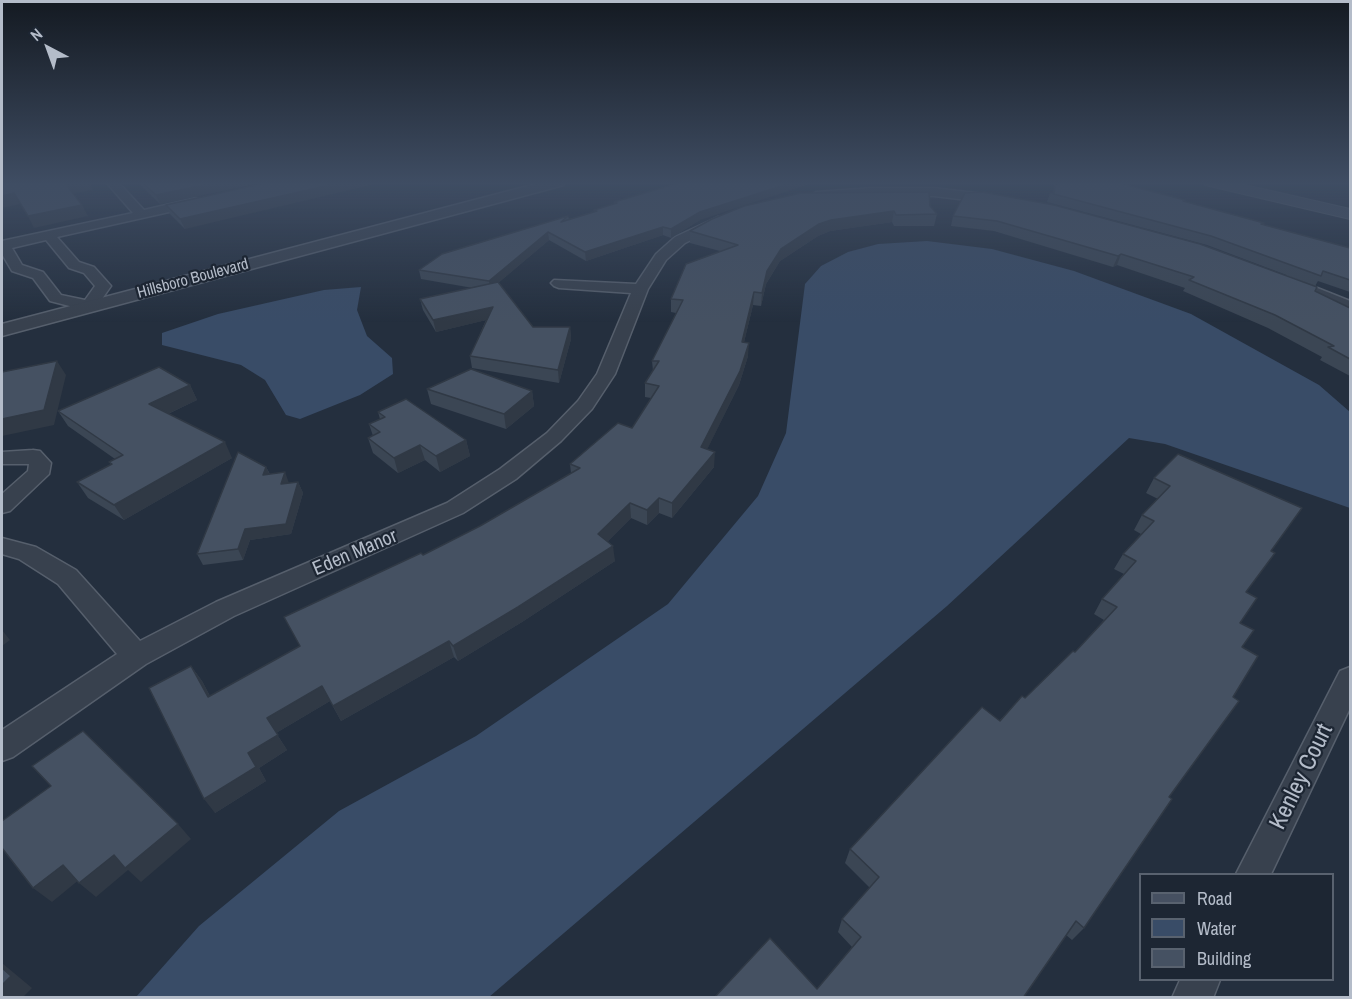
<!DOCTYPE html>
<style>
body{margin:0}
#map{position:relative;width:1352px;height:999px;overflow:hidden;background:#242f3e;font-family:"Archivo Narrow",sans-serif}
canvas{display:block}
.frame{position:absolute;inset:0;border:3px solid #b4bcc9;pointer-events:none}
.legend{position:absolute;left:1139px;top:873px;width:195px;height:108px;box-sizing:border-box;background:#1d2633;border:2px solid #59626f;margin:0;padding:8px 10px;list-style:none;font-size:18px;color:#b4bcc9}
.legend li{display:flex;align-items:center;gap:12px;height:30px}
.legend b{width:30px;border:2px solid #59626f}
.north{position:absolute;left:18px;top:18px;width:60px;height:60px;-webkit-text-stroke:4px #1d2633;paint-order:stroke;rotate:319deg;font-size:16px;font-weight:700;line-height:24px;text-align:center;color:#b4bcc9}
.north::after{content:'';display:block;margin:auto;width:21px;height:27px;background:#b4bcc9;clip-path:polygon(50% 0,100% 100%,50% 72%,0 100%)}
</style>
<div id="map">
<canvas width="1352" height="999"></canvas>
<div class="frame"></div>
<ul class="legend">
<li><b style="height:8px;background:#465061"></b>Road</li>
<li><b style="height:16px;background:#394c67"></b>Water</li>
<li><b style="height:16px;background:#455162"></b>Building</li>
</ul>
<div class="north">N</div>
</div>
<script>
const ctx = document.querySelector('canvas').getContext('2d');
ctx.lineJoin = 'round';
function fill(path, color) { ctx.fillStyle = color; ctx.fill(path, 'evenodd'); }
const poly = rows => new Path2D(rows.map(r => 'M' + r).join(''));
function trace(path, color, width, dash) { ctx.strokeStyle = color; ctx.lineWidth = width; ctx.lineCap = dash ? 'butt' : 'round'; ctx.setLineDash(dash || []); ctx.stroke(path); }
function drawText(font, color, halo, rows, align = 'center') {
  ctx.font = font + ' "Archivo Narrow",sans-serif'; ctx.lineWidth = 4.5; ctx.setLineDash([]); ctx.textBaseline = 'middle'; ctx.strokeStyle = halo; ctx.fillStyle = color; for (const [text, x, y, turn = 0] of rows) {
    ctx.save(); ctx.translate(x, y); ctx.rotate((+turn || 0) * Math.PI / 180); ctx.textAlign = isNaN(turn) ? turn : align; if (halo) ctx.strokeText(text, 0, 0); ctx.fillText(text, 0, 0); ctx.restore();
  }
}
const water = poly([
 [927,241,992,249,1074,271,1191,314,1319,385,1350,412,1350,508,1165,444,1129,438,947,606,489,997,136,997,199,926,339,811,476,736,668,604,758,496,786,433,805,284,821,266,848,252,878,244],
 [361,287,357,310,367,336,392,358,393,374,360,395,300,419,286,415,265,380,241,365,162,345,162,333,218,314,324,290]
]);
const minor = poly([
 [106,182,118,182,144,210,196,198,202,202,196,206,57,237,79,262,94,267,111,286,95,309,89,311,50,301,33,278,12,271,2,254,2,241,133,213,106,182],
 [46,240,69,268,84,273,95,286,85,300,61,295,43,272,22,265,12,248,46,240],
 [871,188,934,188,993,195,999,199,993,203,934,196,871,196,816,200,810,196,816,192,871,188],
 [718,217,723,218,724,221,723,224,685,243,666,260,648,289,615,374,592,409,561,441,516,479,463,513,234,616,146,664,13,757,2,761,2,730,117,654,58,584,19,559,2,554,2,538,36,547,76,570,140,641,216,602,447,503,500,469,547,433,578,401,597,374,631,293,559,288,554,286,551,283,554,280,636,284,656,254,675,237,718,217],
 [1287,276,1350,301,1350,311,1282,283,1280,280,1287,276],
 [33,450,40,451,51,463,49,474,10,511,2,513,2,494,28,471,29,464,2,464,2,452,33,450],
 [1350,667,1350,708,1271,874,1236,874,1340,671,1350,667],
 [1180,980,1220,980,1213,998,1172,998,1180,980]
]);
const tertiary = poly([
 [543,182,566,182,564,185,2,336,2,324,543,182]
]);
const secondary = poly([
 [1203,182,1232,182,1350,209,1350,219,1205,185,1203,182]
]);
const wall = poly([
 [137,182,264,182,160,204],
 [270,182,185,229,170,214,166,205],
 [1054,182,1114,182,1185,200,1184,201,1264,223,1262,225,1350,248,1350,292,1318,281,1315,286,1207,245,1047,202,1050,193,1053,193],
 [965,193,1315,291,1350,308,1350,376,1320,360,1322,357,1268,328,1183,291,1185,288,1117,265,1113,267,994,231,951,226,953,216],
 [614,202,700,220,671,238,663,235,586,261,549,240,498,283,533,327,570,327,571,339,559,383,472,368,470,356,486,320,436,332,423,310,420,299,473,288,421,279,419,270,568,216,569,219,594,212,594,210,614,204],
 [930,206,937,214,934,226,894,226,892,222,830,231,818,236,780,261,766,284,761,306,753,305,744,342,748,356,739,385,707,449,714,467,672,518,659,513,647,525,631,518,608,541,615,561,522,622,458,661,454,657,341,721,330,701,276,733,287,750,259,768,266,781,215,813,191,666,202,681,210,696,300,646,423,555,480,526,571,473,570,464,632,428,651,398,645,397,645,383,653,371,652,361,676,313,671,312,671,299,720,251,690,243,690,231],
 [190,385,197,400,168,414,232,458,124,520,88,498,77,482,111,465,109,462,115,459,68,426,58,411],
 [427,389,532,391,534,406,506,429,431,404],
 [378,412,466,440,470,456,440,472,425,460,398,473,373,453,368,438,373,436,369,424,380,419],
 [1178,454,1271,551,1246,592,1240,623,1242,647,1169,797,1084,928,1072,940,1066,935,817,989,852,947,838,932,842,919,870,888,845,863,850,849,1025,698,1075,652,1104,620,1094,614,1102,599,1124,574,1114,569,1123,554,1141,534,1134,530,1142,515,1158,499,1146,493,1154,478],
 [266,467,270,474,289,483,298,482,303,493,291,534,250,540,243,560,203,565,197,554]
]);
const shadedWall = poly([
 [73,182,90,182,93,190,70,194,65,183],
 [218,182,264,182,160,204,156,195],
 [343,182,384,182,185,229,180,219],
 [794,182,816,182,700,220,671,238,671,229,700,212],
 [14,193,20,204,2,208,2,196],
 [82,205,88,216,34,228,28,216],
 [894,211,892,222,830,231,818,236,780,261,766,284,761,306,762,293,767,271,781,249,819,224,831,220],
 [663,227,663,235,586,261,585,252],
 [548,232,549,240,490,290,489,281],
 [1121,254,1117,265,1113,267,1118,256],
 [754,292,753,305,741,355,742,342],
 [493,307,495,318,436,332,433,320],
 [570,327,571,339,559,383,558,370],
 [749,343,748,356,739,385,701,462,701,447],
 [57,361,66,375,54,425,2,436,2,419],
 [190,385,197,400,157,419,149,404],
 [532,391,534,406,506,429,504,414],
 [466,440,470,456,440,472,436,456],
 [225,442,232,458,124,520,114,505],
 [420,445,425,460,398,473,394,458],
 [715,452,714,467,672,518,672,503],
 [266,467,271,477,263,475],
 [285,472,289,483,281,484],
 [298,482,303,493,291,534,250,540,243,560,238,549,245,529],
 [659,498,659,513,647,525,647,510],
 [630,503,631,518,600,549,598,534],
 [613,546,615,561,522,622,458,661,453,646],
 [2,630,10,640,2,646],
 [449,641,454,657,341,721,333,706],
 [191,666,202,681,218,711,208,697],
 [322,686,330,701,276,733,287,750,259,768,266,781,215,813,204,799,248,753,267,718],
 [178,824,191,839,141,882,128,870,96,897,79,883,114,855],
 [63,865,80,879,52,902,33,888],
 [2,963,32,988,22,998,2,998]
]);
const building = poly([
 [2,182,73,182,65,183,82,205,28,216,14,193,2,196,2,182],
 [142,182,218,182,156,195,142,182],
 [270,182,343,182,180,219,166,205,270,182],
 [682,182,794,182,700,212,671,229,663,227,585,252,548,232,489,281,419,270,442,254,568,216,561,222,597,211,594,210,617,203,614,202,682,182],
 [1056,182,1114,182,1119,183,1185,200,1183,201,1264,223,1261,224,1350,248,1350,280,1323,271,1321,276,1211,236,1050,193,1054,193,1056,182],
 [929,192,930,206,937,214,896,215,894,211,831,220,819,224,781,249,767,271,762,293,754,292,742,342,749,343,740,371,701,447,715,452,672,503,659,498,647,510,630,503,598,534,613,546,518,607,453,646,449,641,333,706,322,686,267,718,278,735,248,753,256,767,204,799,149,688,191,666,208,697,300,646,284,617,421,553,423,555,480,526,580,468,570,464,618,423,632,428,659,386,645,383,659,361,652,361,683,300,671,299,686,264,738,245,690,231,712,219,744,206,801,193,929,192],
 [982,192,1054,205,1200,244,1317,287,1315,291,1350,308,1350,359,1328,347,1334,346,1275,315,1189,280,1194,277,1121,254,1118,256,997,221,953,216,965,193,982,192],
 [498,282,533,327,570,327,558,370,470,356,493,307,433,320,420,299,498,282],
 [57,361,44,410,2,419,2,372,57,361],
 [159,367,190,385,149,404,225,442,114,505,77,482,112,464,109,462,123,455,58,411,159,367],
 [471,369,532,391,504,414,427,389,471,369],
 [406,399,466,440,436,456,420,445,394,458,368,438,380,432,369,424,385,417,378,412,406,399],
 [238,452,266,467,263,475,285,472,281,484,298,482,286,524,245,529,238,549,197,554,238,452],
 [1178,454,1302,508,1271,551,1275,553,1246,592,1257,598,1240,623,1254,630,1242,647,1258,656,1233,697,1239,701,1169,797,1172,799,1084,928,1076,921,1023,998,714,998,770,938,817,989,861,937,842,919,879,877,850,849,982,707,1000,721,1022,696,1025,698,1073,651,1075,652,1117,607,1102,599,1136,561,1123,554,1154,521,1142,515,1170,486,1154,478,1178,454],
 [83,731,178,824,125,868,114,855,79,883,63,865,33,888,2,848,2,821,51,786,32,766,83,731],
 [2,968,11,976,2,985,2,968]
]);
const farStreetnames = [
 ["Hillsboro Boulevard",193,279,-15]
];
const streetNames = [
 ["Eden Manor",355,553,-23]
];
const nearStreetnames = [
 ["Kenley Court",1302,777,-64]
];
fill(water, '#394c67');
trace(minor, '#565f6c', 3);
trace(tertiary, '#565f6c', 3);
trace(secondary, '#565f6c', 2);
fill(minor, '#38414e');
fill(tertiary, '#38414e');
fill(secondary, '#465061');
fill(wall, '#3b4654');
fill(shadedWall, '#303945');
fill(building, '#455162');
trace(building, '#303945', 1.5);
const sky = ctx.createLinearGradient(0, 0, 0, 322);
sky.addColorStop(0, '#141a22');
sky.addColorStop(0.57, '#3f4d63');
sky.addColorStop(1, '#3f4d6300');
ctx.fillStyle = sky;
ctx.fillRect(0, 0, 1352, 322);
drawText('16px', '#b4bcc9', '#1d2633', farStreetnames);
drawText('20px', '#b4bcc9', '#1d2633', streetNames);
drawText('24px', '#b4bcc9', '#1d2633', nearStreetnames);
</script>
